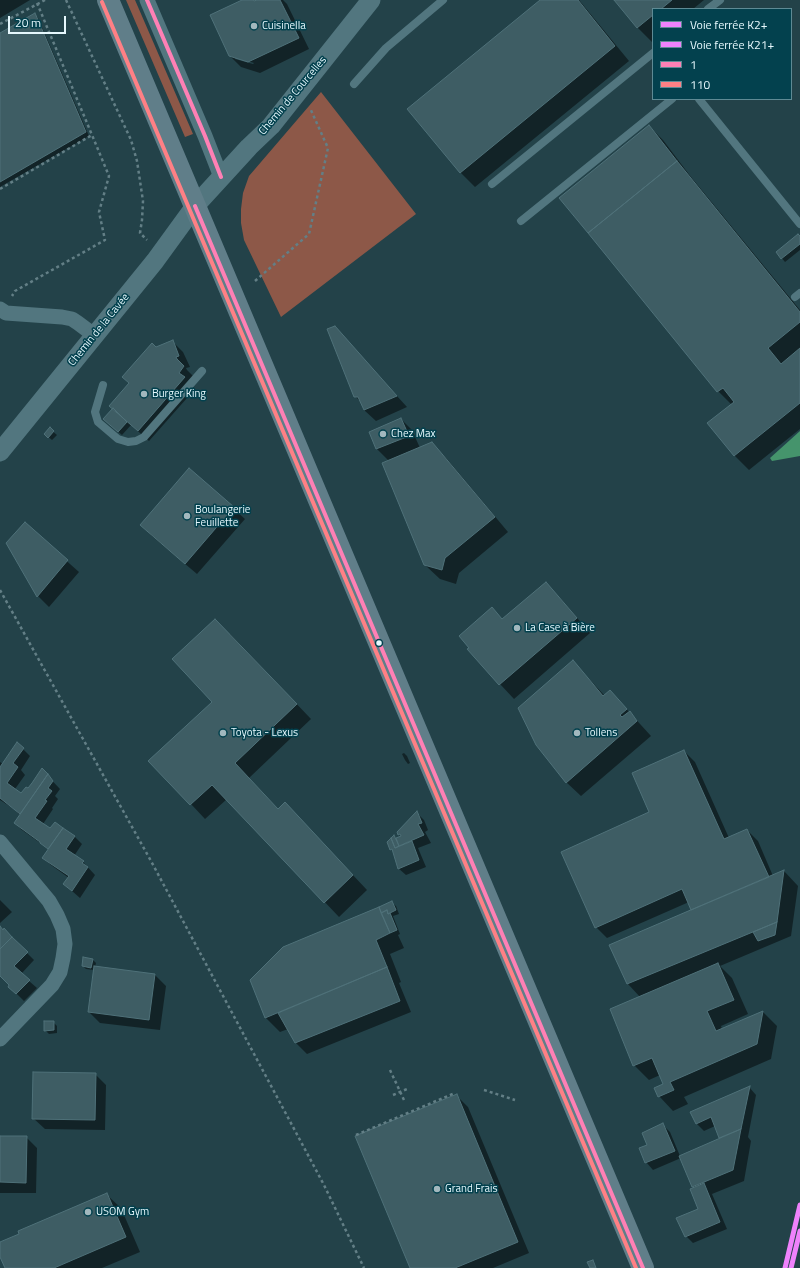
<!DOCTYPE html>
<meta charset="utf-8">
<style>
body{margin:0}
#map{position:relative;width:800px;height:1268px;overflow:hidden;background:#234249;font-family:"Titillium Web",sans-serif}
canvas{display:block}
.legend{position:absolute;left:652px;top:8px;width:140px;height:92px;box-sizing:border-box;background:#03414e;border:1px solid #5e8a94;margin:0;padding:5px 7px;list-style:none;font-size:12px;color:#e6f8fd}
.legend li{display:flex;align-items:center;gap:8px;height:20px}
.legend b{width:20px;border:1px solid #5e8a94}
.scale{position:absolute;left:8px;top:16px;width:58px;height:18px;box-sizing:border-box;border:2px solid #e6f8fd;border-top:0;padding-left:5px;font-size:12px;line-height:14px;white-space:nowrap;color:#e6f8fd;-webkit-text-stroke:3px #03414e;paint-order:stroke}
</style>
<div id="map">
<canvas width="800" height="1268"></canvas>
<ul class="legend">
<li><b style="height:5px;background:#ef82fc"></b>Voie ferrée K2+</li>
<li><b style="height:5px;background:#ef82fc"></b>Voie ferrée K21+</li>
<li><b style="height:5px;background:#ff80b5"></b>1</li>
<li><b style="height:5px;background:#ff8085"></b>110</li>
</ul>
<div class="scale">20 m</div>
</div>
<script>
const ctx = document.querySelector('canvas').getContext('2d');
ctx.lineJoin = 'round';
function fill(path, color) { ctx.fillStyle = color; ctx.fill(path, 'evenodd'); }
const poly = rows => new Path2D(rows.map(r => 'M' + r).join(''));
function trace(path, color, width, dash) { ctx.strokeStyle = color; ctx.lineWidth = width; ctx.lineCap = dash ? 'butt' : 'round'; ctx.setLineDash(dash || []); ctx.stroke(path); }
function drawText(font, color, halo, rows, align = 'center') {
  ctx.font = font + ' "Titillium Web",sans-serif'; ctx.lineWidth = 3; ctx.setLineDash([]); ctx.textBaseline = 'middle'; ctx.strokeStyle = halo; ctx.fillStyle = color; for (const [text, x, y, turn = 0] of rows) {
    ctx.save(); ctx.translate(x, y); ctx.rotate((+turn || 0) * Math.PI / 180); ctx.textAlign = isNaN(turn) ? turn : align; if (halo) ctx.strokeText(text, 0, 0); ctx.fillText(text, 0, 0); ctx.restore();
  }
}
const green = poly([
 [126,0,135,0,193,134,185,137],
 [321,92,416,214,281,317,244,240,241,223,241,209,243,193,249,176]
]);
const water = poly([
 [800,431,800,456,772,461,770,458]
]);
const shadow = poly([
 [0,0,30,0,0,18],
 [244,0,255,0,256,1,259,0,283,0,287,4,309,49,260,73,241,67,229,55],
 [235,57,254,63,253,64,235,59],
 [542,0,579,0,629,61,475,187,461,173,409,109],
 [615,0,704,0,693,9,653,9,652,42,638,28],
 [34,14,38,18,89,136,0,187,0,34],
 [649,126,663,140,691,177,800,310,800,429,749,470,735,456,709,423,732,405,718,391,560,198],
 [800,237,800,250,785,262,777,252],
 [345,339,407,407,376,421,364,410,361,402,355,396],
 [172,341,183,352,190,367,186,368,187,370,195,378,190,384,195,389,149,441,131,425,122,435,108,423,114,409,130,384,123,377,156,348],
 [401,419,412,430,420,448,431,443,446,458,508,532,459,573,456,584,440,579,425,565,389,461,377,449,370,432],
 [50,429,57,435,52,440,45,434],
 [190,469,245,519,197,574,152,536,141,525],
 [25,524,79,572,49,607,38,596,8,544],
 [546,583,560,598,590,633,514,699,500,684,492,609,503,620],
 [230,634,311,719,249,778,279,810,285,803,367,890,339,917,227,799,205,819,191,804,213,702],
 [573,662,605,696,610,691,651,736,581,796,566,782],
 [23,749,30,756,21,770,25,775,15,789,22,794,28,789,42,770,60,789,55,796,58,799,52,808,53,809,43,824,51,829,55,823,75,837,82,844,74,856,83,862,95,875,80,898,64,884,69,878,51,865,43,858,49,850,43,845,22,830,15,823,20,815,14,809,0,800,0,762,3,764],
 [684,751,695,762,729,838,747,830,758,841,773,876,784,871,798,886,791,936,720,966,732,978,748,1014,721,1026,722,1029,763,1012,777,1026,771,1059,684,1097,688,1104,673,1111,659,1096,665,1085,660,1075,649,1080,634,1065,640,997,628,984,611,945,693,910,689,902,607,938,596,927,650,813],
 [404,753,407,756,410,763,408,764,405,760,402,754],
 [417,813,424,820,428,830,425,832,431,843,418,848,426,867,406,875,398,868,393,851,391,849,394,836,397,839,401,837,399,834],
 [0,900,12,912,0,923],
 [392,903,396,906,399,914,393,916,400,934,398,935,404,948,390,954,401,982,399,983,411,1012,307,1054,296,1043,288,1029,280,1032,266,1018,251,981],
 [0,928,3,931,4,930,34,960,21,974,37,988,24,1001,9,986,10,985,0,975],
 [92,959,96,963,95,967,155,975,166,986,160,1030,100,1023,89,1012,94,970,86,969,83,966],
 [53,1022,57,1026,57,1033,49,1034,45,1030],
 [95,1074,106,1085,105,1130,45,1129,33,1118],
 [749,1087,756,1095,748,1137,751,1141,744,1181,712,1194,727,1229,693,1243,686,1236,699,1210,694,1188,681,1158,653,1170,646,1162,648,1145,663,1125,670,1132,680,1156,722,1139,715,1126,704,1131,696,1123],
 [457,1096,468,1107,529,1253,493,1268,411,1268],
 [0,1137,26,1137,37,1148,36,1193,0,1193],
 [106,1194,121,1208,140,1252,102,1268,6,1268,0,1254,0,1243]
]);
const building = poly([
 [242,0,254,0,254,1,257,0,280,0,299,38,248,62,229,56,210,15,242,0],
 [540,0,578,0,615,46,460,173,407,109,540,0],
 [614,0,672,0,661,9,653,9,653,15,637,28,614,0],
 [35,13,86,132,0,182,0,33,35,13],
 [649,125,677,161,588,233,559,198,649,125],
 [677,161,800,312,800,322,768,348,781,364,800,348,800,403,734,456,707,423,734,402,723,388,717,392,588,233,677,161],
 [798,234,800,236,800,244,781,259,776,252,798,234],
 [335,326,397,396,364,410,358,397,354,397,327,329,335,326],
 [173,340,179,356,176,357,177,359,184,366,179,373,185,377,138,431,109,406,129,383,122,377,152,343,156,347,173,340],
 [113,408,127,422,118,432,103,419,113,408],
 [401,418,409,436,376,449,369,432,401,418],
 [50,427,54,431,48,438,44,434,50,427],
 [432,442,495,517,445,558,442,570,424,565,382,463,432,442],
 [189,468,234,507,185,564,140,525,189,468],
 [25,522,68,560,37,597,6,543,25,522],
 [546,582,577,618,499,685,467,649,469,648,459,636,492,607,502,619,546,582],
 [215,619,297,704,235,763,278,809,285,802,353,875,324,903,212,785,190,805,148,761,212,702,172,659,215,619],
 [573,660,603,696,610,690,627,709,620,715,622,717,630,711,637,721,566,783,536,745,518,708,573,660],
 [17,742,24,748,13,763,18,767,7,783,21,793,26,787,28,788,32,783,42,768,48,774,20,814,0,798,0,767,17,742],
 [684,750,724,839,747,829,769,877,691,910,682,889,595,928,561,852,649,812,632,773,684,750],
 [48,774,53,781,48,788,52,791,45,800,47,801,35,818,50,828,55,822,63,828,48,849,40,843,40,842,14,823,48,774],
 [417,811,422,823,418,824,424,835,399,846,396,838,401,836,400,834,398,835,397,832,417,811],
 [63,828,75,836,66,849,84,861,82,863,88,867,72,891,63,884,69,876,42,858,63,828],
 [394,835,399,846,395,848,391,838,394,835],
 [391,838,395,848,412,841,419,860,398,869,392,849,390,850,387,842,391,838],
 [784,870,777,922,627,984,609,945,784,870],
 [392,901,396,910,388,914,387,910,381,913,379,907,392,901],
 [379,907,390,933,376,940,387,967,265,1018,250,980,283,947,379,907],
 [387,910,388,914,390,913,397,930,390,933,381,913,387,910],
 [777,922,775,935,758,941,753,932,777,922],
 [0,926,3,930,4,928,12,937,0,949,0,926],
 [12,937,28,952,14,966,30,980,16,994,8,987,9,985,0,976,0,949,12,937],
 [83,957,93,959,91,968,82,966,83,957],
 [718,963,734,1000,707,1011,716,1031,763,1011,757,1044,670,1082,674,1090,658,1097,654,1088,663,1084,652,1058,633,1066,610,1009,718,963],
 [94,966,155,974,149,1020,88,1012,94,966],
 [387,967,400,1001,295,1043,278,1013,387,967],
 [44,1021,54,1021,54,1030,44,1031,44,1021],
 [33,1072,96,1073,95,1120,32,1119,33,1072],
 [750,1086,741,1129,719,1138,711,1117,696,1124,690,1112,750,1086],
 [457,1094,518,1242,455,1268,410,1268,355,1136,457,1094],
 [663,1123,675,1151,645,1163,639,1148,647,1145,642,1133,663,1123],
 [741,1129,733,1170,692,1187,679,1156,741,1129],
 [0,1136,27,1136,26,1183,0,1182,0,1136],
 [704,1183,720,1222,685,1237,676,1218,698,1209,690,1189,704,1183],
 [107,1193,126,1237,54,1268,5,1268,0,1257,0,1242,19,1234,18,1231,107,1193],
 [593,1260,596,1268,590,1268,587,1262,593,1260]
]);
const path = poly([
 [66,0,131,140,137,161,143,201,142,220,140,233,147,240],
 [37,3,92,135],
 [0,24,45,0],
 [0,189,92,135,109,176,99,212,105,240,15,291,12,296],
 [255,281,309,234,328,148,310,108],
 [0,590,151,861,324,1185,364,1268],
 [390,1070,404,1100],
 [484,1090,515,1100],
 [393,1095,407,1089],
 [356,1135,455,1093]
]);
const service = poly([
 [708,9,720,0],
 [354,84,386,48,443,0],
 [699,99,800,224],
 [492,184,653,53],
 [521,221,672,99],
 [795,297,800,293],
 [103,385,95,412,98,422,118,439,128,442,136,441,144,437,202,371]
]);
const minor = poly([
 [147,0,205,136,221,177],
 [0,309,6,313,62,317,72,319,78,323,94,335],
 [0,842,49,901,57,915,63,929,65,944,63,958,60,972,52,985,0,1039]
]);
const tertiary = poly([
 [0,452,155,261,195,206,249,147,271,126,371,0]
]);
const secondary = poly([
 [108,0,643,1268]
]);
const bus1 = poly([
 [147,0,205,136,221,177],
 [195,206,643,1268]
]);
const bus2 = poly([
 [102,2,636,1268]
]);
const rail1 = poly([
 [785,1268,800,1205]
]);
const rail2 = poly([
 [791,1268,800,1231]
]);
const markers = [
 [254,26,4,"#a2b8be"],
 [144,394,4,"#a2b8be"],
 [383,434,4,"#a2b8be"],
 [187,516,4,"#a2b8be"],
 [517,628,4,"#a2b8be"],
 [379,643,3.5,"#e6f8fd"],
 [223,733,4,"#a2b8be"],
 [577,733,4,"#a2b8be"],
 [437,1189,4,"#a2b8be"],
 [88,1212,4,"#a2b8be"]
];
const poiNames = [
 ["Cuisinella",262,26],
 ["Burger King",152,394],
 ["Chez Max",391,434],
 ["Boulangerie",195,510],
 ["Feuillette",195,523],
 ["La Case à Bière",525,628],
 ["Toyota - Lexus",231,733],
 ["Tollens",585,733],
 ["Grand Frais",445,1189],
 ["USOM Gym",96,1212]
];
const streetNames = [
 ["Chemin de Courcelles",293,96,-50],
 ["Chemin de la Cavée",99,330,-51]
];
fill(green, '#8d5848');
fill(water, '#45946c');
fill(shadow, '#0007');
fill(building, '#3e5d64');
trace(building, '#4f7179', 1);
trace(path, '#637f86', 2.5, [3, 3]);
trace(service, '#52767f', 8);
trace(minor, '#52767f', 15);
trace(tertiary, '#52767f', 19);
trace(secondary, '#607e89', 22);
trace(bus1, '#ff80b5', 4);
trace(bus2, '#ff8085', 4);
trace(rail1, '#ef82fc', 5);
trace(rail2, '#ef82fc', 5);
for (const [x, y, r, color] of markers) { const dot = new Path2D(); dot.arc(x, y, r, 0, 2 * Math.PI); ctx.fillStyle = color; ctx.fill(dot); trace(dot, '#03414e', 1.5); }
drawText('11px', '#e6f8fd', '#03414e', poiNames, 'left');
drawText('11px', '#e6f8fd', '#03414e', streetNames);
</script>
